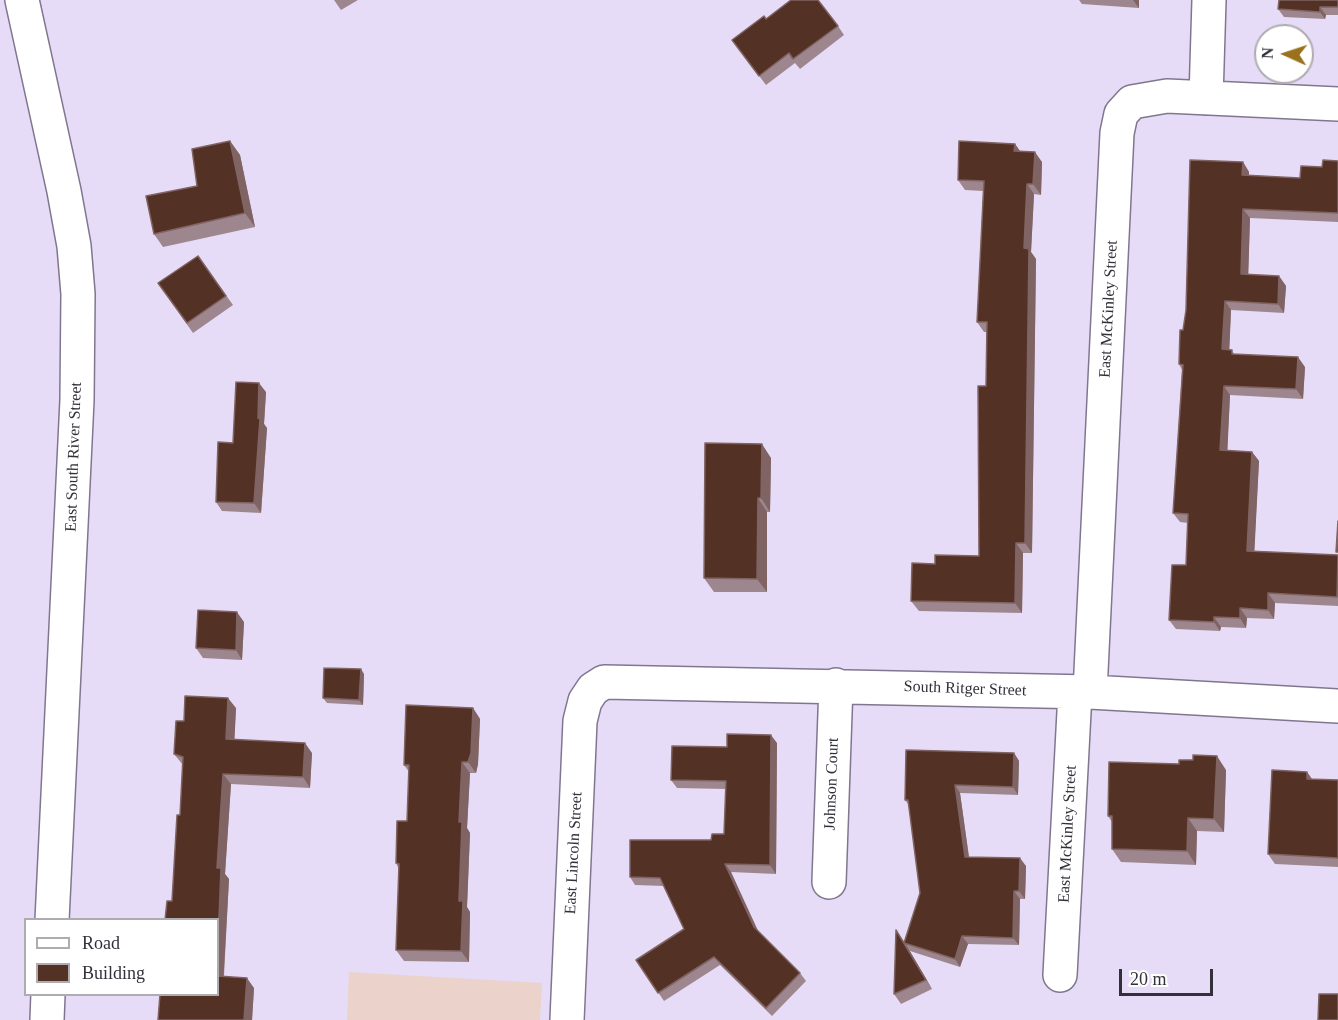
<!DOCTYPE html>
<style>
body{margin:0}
#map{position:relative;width:1338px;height:1020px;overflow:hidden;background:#e7dcf7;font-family:Georgia,serif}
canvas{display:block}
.legend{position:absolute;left:24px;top:918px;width:195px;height:78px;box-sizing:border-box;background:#fff;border:2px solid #aeacb0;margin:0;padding:8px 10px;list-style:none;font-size:18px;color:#34303a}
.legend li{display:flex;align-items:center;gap:12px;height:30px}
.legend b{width:30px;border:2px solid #aeacb0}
.north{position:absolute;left:1254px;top:24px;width:60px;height:60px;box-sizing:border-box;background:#fff;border:2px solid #aeacb0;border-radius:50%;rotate:273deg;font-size:16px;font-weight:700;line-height:24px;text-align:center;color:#34303a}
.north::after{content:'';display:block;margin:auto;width:21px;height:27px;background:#9a721e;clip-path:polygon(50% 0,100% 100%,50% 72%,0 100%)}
.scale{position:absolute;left:1119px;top:969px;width:94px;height:27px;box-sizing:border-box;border:3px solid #34303a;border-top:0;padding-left:8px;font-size:18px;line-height:21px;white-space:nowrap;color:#34303a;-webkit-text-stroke:4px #fff;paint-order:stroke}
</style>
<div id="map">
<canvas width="1338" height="1020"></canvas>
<ul class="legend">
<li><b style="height:8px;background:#fff"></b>Road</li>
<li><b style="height:16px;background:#543125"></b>Building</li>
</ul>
<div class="north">N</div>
<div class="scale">20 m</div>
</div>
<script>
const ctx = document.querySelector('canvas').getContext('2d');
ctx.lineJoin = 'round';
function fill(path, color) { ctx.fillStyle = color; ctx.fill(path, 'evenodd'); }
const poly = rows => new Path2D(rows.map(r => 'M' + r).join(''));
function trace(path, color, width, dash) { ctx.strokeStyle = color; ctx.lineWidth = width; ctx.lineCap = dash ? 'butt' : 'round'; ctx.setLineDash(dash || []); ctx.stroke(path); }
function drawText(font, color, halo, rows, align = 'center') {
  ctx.font = font + ' Georgia,serif'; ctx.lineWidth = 6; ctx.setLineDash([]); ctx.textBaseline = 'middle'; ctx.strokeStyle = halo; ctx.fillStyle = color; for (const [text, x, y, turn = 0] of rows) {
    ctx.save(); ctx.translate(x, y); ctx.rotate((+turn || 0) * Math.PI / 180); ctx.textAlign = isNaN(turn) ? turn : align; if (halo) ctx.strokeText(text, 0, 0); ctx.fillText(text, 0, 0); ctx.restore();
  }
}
const commercial = poly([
 [349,972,542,983,540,1020,347,1020]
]);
const minor = poly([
 [1206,98,1209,0],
 [1090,692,1117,133,1121,114,1132,102,1167,96,1338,104],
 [829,882,836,685],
 [1060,975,1075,693],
 [567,1020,580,721,585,701,593,689,604,682,1090,692,1338,706]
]);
const tertiary = poly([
 [22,0,64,191,74,246,78,294,77,400,52,920],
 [47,1020,48,994]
]);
const wall = poly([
 [334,0,358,0,341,10],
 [1079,0,1139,0,1139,8,1082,4],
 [1338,0,1338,15,1326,15,1325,19,1284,17,1278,9],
 [766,19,838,26,844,35,800,69,795,63,766,85,739,49],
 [230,141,240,155,255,227,163,247,154,234,197,186],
 [1015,144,1020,151,1042,162,1041,195,1034,194,1031,252,1036,259,1032,553,1023,553,1022,613,919,611,911,601,935,564,979,556,986,386,987,332,984,332,977,322,983,191,965,190,958,180],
 [1338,161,1338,222,1250,218,1248,275,1279,276,1286,286,1284,313,1231,310,1229,349,1236,355,1305,367,1303,399,1230,395,1227,451,1252,452,1259,461,1254,551,1338,555,1338,606,1275,603,1274,619,1247,618,1246,628,1221,627,1220,631,1176,629,1169,620,1186,565,1188,523,1180,522,1173,513,1182,370,1179,364,1243,162,1249,172,1249,175,1300,178],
 [198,256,233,305,193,333,158,283],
 [266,392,264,424,267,428,261,513,222,511,216,502,233,443],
 [771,458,770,512,767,512,767,592,714,592,704,578],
 [244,622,242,660,203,658,196,648],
 [364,674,363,705,327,703,323,698],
 [236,708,234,740,312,753,310,788,231,784,225,874,229,879,224,976,254,988,252,1020,172,901,180,815,183,765,174,754,184,721],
 [473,708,480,719,478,764,476,773,470,773,467,828,470,833,467,907,470,912,469,962,404,961,396,950,399,869,396,863,407,821,409,772,404,765],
 [777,743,776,874,731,872,757,931,800,973,806,981,772,1016,720,965,664,1001,636,960,684,929,664,886,635,885,630,877,724,834,726,789,677,788,671,780,727,747],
 [1014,753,1019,761,1018,795,960,793,969,857,1026,866,1025,899,1020,899,1019,945,968,944,960,967,910,951,908,948,932,989,901,1004,894,994,904,943,920,893,909,805,905,800],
 [1226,770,1224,832,1197,831,1196,865,1121,862,1112,849,1112,822,1108,816],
 [1307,772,1312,779,1338,780,1338,867,1275,864,1268,854]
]);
const shadedWall = poly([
 [1133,0,1139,0,1139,8],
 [1320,7,1326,15,1325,19,1320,12],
 [230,141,240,155,255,227,245,213],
 [1015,144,1022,154,1014,151],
 [1035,152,1042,162,1041,195,1033,184],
 [1243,162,1249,172,1249,184,1242,175],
 [1027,184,1034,194,1031,252,1036,259,1032,553,1025,543,1024,248],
 [1243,209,1250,218,1248,284,1241,274],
 [1279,276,1286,286,1284,313,1278,304],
 [1225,301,1231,310,1229,358,1222,349],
 [1298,357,1305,367,1303,399,1296,389],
 [259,383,266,392,264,424,267,428,261,513,254,503],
 [1224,386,1230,395,1227,460,1220,450],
 [762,444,771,458,770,512,761,498],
 [1252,452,1259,461,1254,560,1247,551],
 [758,498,767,512,767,592,757,579],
 [1016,543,1023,553,1022,613,1015,603],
 [1268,593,1275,603,1274,619,1268,610],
 [1240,608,1247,618,1246,628,1240,618],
 [237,612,244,622,242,660,236,650],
 [1214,617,1221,627,1220,631,1214,622],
 [361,669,364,674,363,705,359,700],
 [228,698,236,708,234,750,226,739],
 [473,708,480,719,478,764,476,773,468,762],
 [771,735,777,743,776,874,770,865],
 [305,743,312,753,310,788,303,777],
 [1014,753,1019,761,1018,795,1013,787],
 [1217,756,1226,770,1224,832,1214,819],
 [462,762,470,773,467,828,470,833,467,907,470,912,469,962,461,951,459,901,459,822],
 [1307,772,1314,782,1307,779],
 [223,774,231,784,225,874,229,879,223,986,218,978,217,868],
 [955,785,960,793,970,865,965,857],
 [1188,818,1197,831,1196,865,1187,851],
 [1020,858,1026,866,1025,899,1019,891],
 [725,864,731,872,760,935,754,927],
 [1014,891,1020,899,1019,945,1013,938],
 [896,930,905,943,932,989,926,980],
 [962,936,968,944,960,967,955,959],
 [247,978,254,988,252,1020,244,1020]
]);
const building = poly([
 [791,0,818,0,838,26,793,59,789,53,759,76,732,40,764,16,766,19,791,0],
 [1279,0,1338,0,1338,7,1320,7,1320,12,1278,9,1279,0],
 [230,141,245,213,154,234,146,196,197,186,192,149,230,141],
 [959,141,1015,144,1014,151,1035,152,1033,184,1027,184,1024,248,1029,249,1025,543,1016,543,1015,603,911,601,912,563,935,564,935,555,979,556,978,386,986,386,987,322,977,322,984,181,958,180,959,141],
 [1190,160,1243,162,1242,175,1300,178,1301,166,1322,167,1323,160,1338,161,1338,213,1243,209,1241,274,1279,276,1278,304,1225,301,1222,349,1232,350,1232,354,1298,357,1296,389,1224,386,1220,450,1252,452,1247,551,1338,555,1337,597,1268,593,1268,610,1240,608,1240,618,1214,617,1214,622,1169,620,1172,565,1186,565,1188,514,1173,513,1183,365,1179,364,1180,330,1183,330,1186,310,1190,160],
 [198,256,226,296,187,323,158,283,198,256],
 [236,382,259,383,258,418,260,419,254,503,216,502,218,442,233,443,236,382],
 [705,443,762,444,761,498,758,498,757,579,704,578,705,443],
 [1338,521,1338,552,1336,552,1338,521],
 [198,610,237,612,236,650,196,648,198,610],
 [324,668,361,669,359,700,323,698,324,668],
 [185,696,228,698,226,739,305,743,303,777,223,774,217,868,221,868,218,943,218,920,165,920,167,901,172,901,177,815,180,815,183,757,174,754,176,721,184,721,185,696],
 [406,705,473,708,471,753,468,762,462,762,459,822,462,822,459,901,463,901,461,951,396,950,399,864,396,863,397,821,407,821,409,765,404,765,406,705],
 [727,734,771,735,770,865,725,864,754,927,800,973,766,1008,714,957,658,993,636,960,684,929,660,878,630,877,630,840,711,840,712,834,724,834,726,781,671,780,672,746,727,747,727,734],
 [906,750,1014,753,1013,787,955,785,965,857,1020,858,1019,891,1014,891,1013,938,962,936,955,959,904,943,920,893,908,800,905,800,906,750],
 [1193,755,1217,756,1214,819,1188,818,1187,851,1112,849,1112,816,1108,816,1109,762,1179,764,1179,760,1193,760,1193,755],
 [1272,770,1307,772,1307,779,1338,780,1338,858,1268,854,1272,770],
 [896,930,926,980,894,994,896,930],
 [218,976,247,978,244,1020,158,1020,160,994,218,994,218,976],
 [1319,994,1338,994,1338,1020,1318,1020,1319,994]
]);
const streetNames = [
 ["East McKinley Street",1109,309,-87],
 ["East South River Street",74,457,-88],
 ["South Ritger Street",965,689,2],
 ["Johnson Court",832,784,-88],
 ["East McKinley Street",1068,834,-87],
 ["East Lincoln Street",574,853,-87]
];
fill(commercial, '#ebd2ca');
trace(minor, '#80768e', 36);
trace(tertiary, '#80768e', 36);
trace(minor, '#fff', 33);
trace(tertiary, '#fff', 33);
fill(wall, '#9e868e');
fill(shadedWall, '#806464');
fill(building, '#543125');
trace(building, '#806464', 1.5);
drawText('16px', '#34303a', '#fff', streetNames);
</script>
